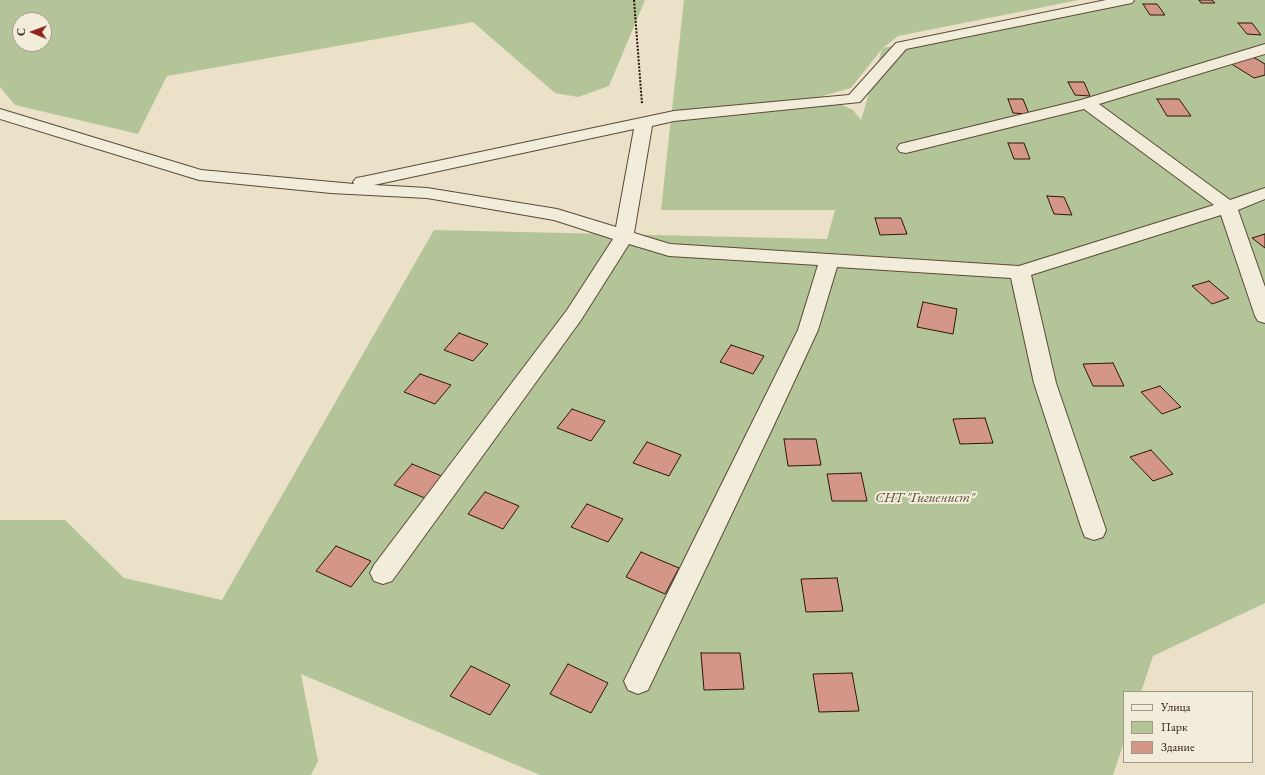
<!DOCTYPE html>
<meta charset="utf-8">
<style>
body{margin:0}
#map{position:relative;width:1265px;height:775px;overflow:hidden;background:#ebe1c8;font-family:"EB Garamond",serif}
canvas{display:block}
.legend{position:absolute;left:1123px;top:691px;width:130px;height:72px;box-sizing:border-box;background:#f2ecdb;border:1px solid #a39786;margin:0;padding:5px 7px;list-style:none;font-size:12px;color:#2d1706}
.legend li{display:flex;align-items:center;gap:8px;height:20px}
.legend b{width:20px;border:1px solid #a39786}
.north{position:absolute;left:12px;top:12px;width:40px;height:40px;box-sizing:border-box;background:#f2ecdb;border:1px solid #a39786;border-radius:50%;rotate:271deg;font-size:11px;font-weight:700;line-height:16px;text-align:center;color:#2d1706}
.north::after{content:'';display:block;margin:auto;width:14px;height:18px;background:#8f2418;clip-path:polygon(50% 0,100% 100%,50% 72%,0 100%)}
</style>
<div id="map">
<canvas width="1265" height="775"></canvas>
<ul class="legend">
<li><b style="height:5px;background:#f2ecdb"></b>Улица</li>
<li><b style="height:11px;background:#b3c499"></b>Парк</li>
<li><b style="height:11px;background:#d49689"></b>Здание</li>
</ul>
<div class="north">С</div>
</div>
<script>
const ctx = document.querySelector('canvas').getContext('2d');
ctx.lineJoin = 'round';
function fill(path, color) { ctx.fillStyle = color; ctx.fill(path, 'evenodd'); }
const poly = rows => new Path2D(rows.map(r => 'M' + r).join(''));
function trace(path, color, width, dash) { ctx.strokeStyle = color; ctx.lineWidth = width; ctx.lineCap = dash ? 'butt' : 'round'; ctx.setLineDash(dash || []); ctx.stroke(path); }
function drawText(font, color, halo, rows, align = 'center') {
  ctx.font = font + ' "EB Garamond",serif'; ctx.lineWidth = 4; ctx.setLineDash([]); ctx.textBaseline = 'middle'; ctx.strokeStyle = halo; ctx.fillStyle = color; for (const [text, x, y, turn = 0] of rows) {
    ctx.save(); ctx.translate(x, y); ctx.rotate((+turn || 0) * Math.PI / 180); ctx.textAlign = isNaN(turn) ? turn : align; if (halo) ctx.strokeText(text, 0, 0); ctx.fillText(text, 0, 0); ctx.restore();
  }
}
const green = poly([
 [0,0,645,0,609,86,578,97,555,93,473,22,167,76,138,134,15,105,0,87],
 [20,20,44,20,44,44,20,44],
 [684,0,1079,0,898,36,883,48,1105,0,1265,0,1265,603,1153,656,1141,692,1124,692,1124,742,1113,775,540,775,301,674,318,761,311,775,0,775,0,520,65,520,124,578,222,600,434,230,827,239,835,210,661,210],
 [882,49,861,120,853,110,822,96,851,88]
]);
const building = poly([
 [1199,0,1212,0,1215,3,1201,3,1199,0],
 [1143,4,1157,4,1165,15,1150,15,1143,4],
 [1238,23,1252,23,1261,35,1247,34,1238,23],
 [1253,57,1265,64,1265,75,1254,78,1230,63,1253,57],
 [1068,82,1084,82,1090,96,1075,95,1068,82],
 [1008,99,1023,99,1029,114,1013,113,1008,99],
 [1157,99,1179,99,1191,116,1167,116,1157,99],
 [1008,143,1024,143,1030,159,1014,159,1008,143],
 [1047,196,1064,197,1072,215,1054,214,1047,196],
 [875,218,901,218,907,234,880,235,875,218],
 [1265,234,1265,248,1252,238,1265,234],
 [1209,281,1229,298,1212,304,1192,286,1209,281],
 [923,302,957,309,953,334,917,327,923,302],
 [459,333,488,344,473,361,444,350,459,333],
 [731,345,764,356,753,374,720,362,731,345],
 [1113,363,1124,386,1093,386,1083,364,1113,363],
 [420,374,451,385,435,404,404,392,420,374],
 [1160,386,1181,407,1162,414,1141,392,1160,386],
 [572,409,605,421,591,441,557,428,572,409],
 [985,418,993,443,960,444,953,419,985,418],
 [784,439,816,439,821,465,788,466,784,439],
 [647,442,681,455,669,476,633,463,647,442],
 [1151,450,1173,474,1153,481,1130,457,1151,450],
 [412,464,444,477,427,499,394,485,412,464],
 [861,473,867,501,832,501,827,474,861,473],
 [485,492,519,506,503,529,468,514,485,492],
 [587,504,623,519,608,542,571,527,587,504],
 [336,546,371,561,351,587,316,571,336,546],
 [641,552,679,568,665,594,626,577,641,552],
 [837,578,843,611,806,612,801,579,837,578],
 [701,653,740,653,744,689,704,690,701,653],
 [568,664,608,683,591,713,550,694,568,664],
 [471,666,510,685,490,715,450,696,471,666],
 [852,673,859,711,819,712,813,674,852,673]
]);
const path = poly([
 [634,0,642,104]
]);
const minor = poly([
 [1106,0,1134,0,1132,3,1127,4,906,49,860,102,674,121,652,126,634,233,670,244,1019,266,1214,205,1084,109,906,153,900,152,897,148,900,144,1081,100,1265,44,1265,54,1099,104,1230,200,1265,188,1265,199,1238,210,1265,287,1265,323,1258,321,1255,316,1221,215,1031,275,1056,383,1106,530,1103,537,1094,540,1085,537,1082,530,1034,383,1011,278,837,267,818,330,773,427,648,690,638,694,628,690,624,681,798,330,818,265,669,256,629,244,581,320,392,581,383,584,374,581,370,573,374,565,567,310,613,239,554,220,427,198,331,193,199,180,0,119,0,109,201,170,354,184,353,182,356,178,362,177,674,111,849,95,896,43,1106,0],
 [634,129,616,227,557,209,427,188,374,185,634,129]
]);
const parkNames = [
 ["СНТ \"Гигиенист\"",925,498]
];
fill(green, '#b3c499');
fill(building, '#d49689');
trace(building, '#2d1706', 1);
trace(minor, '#5c4a36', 2);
trace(path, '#2d1706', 2, [2, 1.5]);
fill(minor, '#f2ecdb');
drawText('italic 14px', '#554b32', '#f2ecdb', parkNames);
</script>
